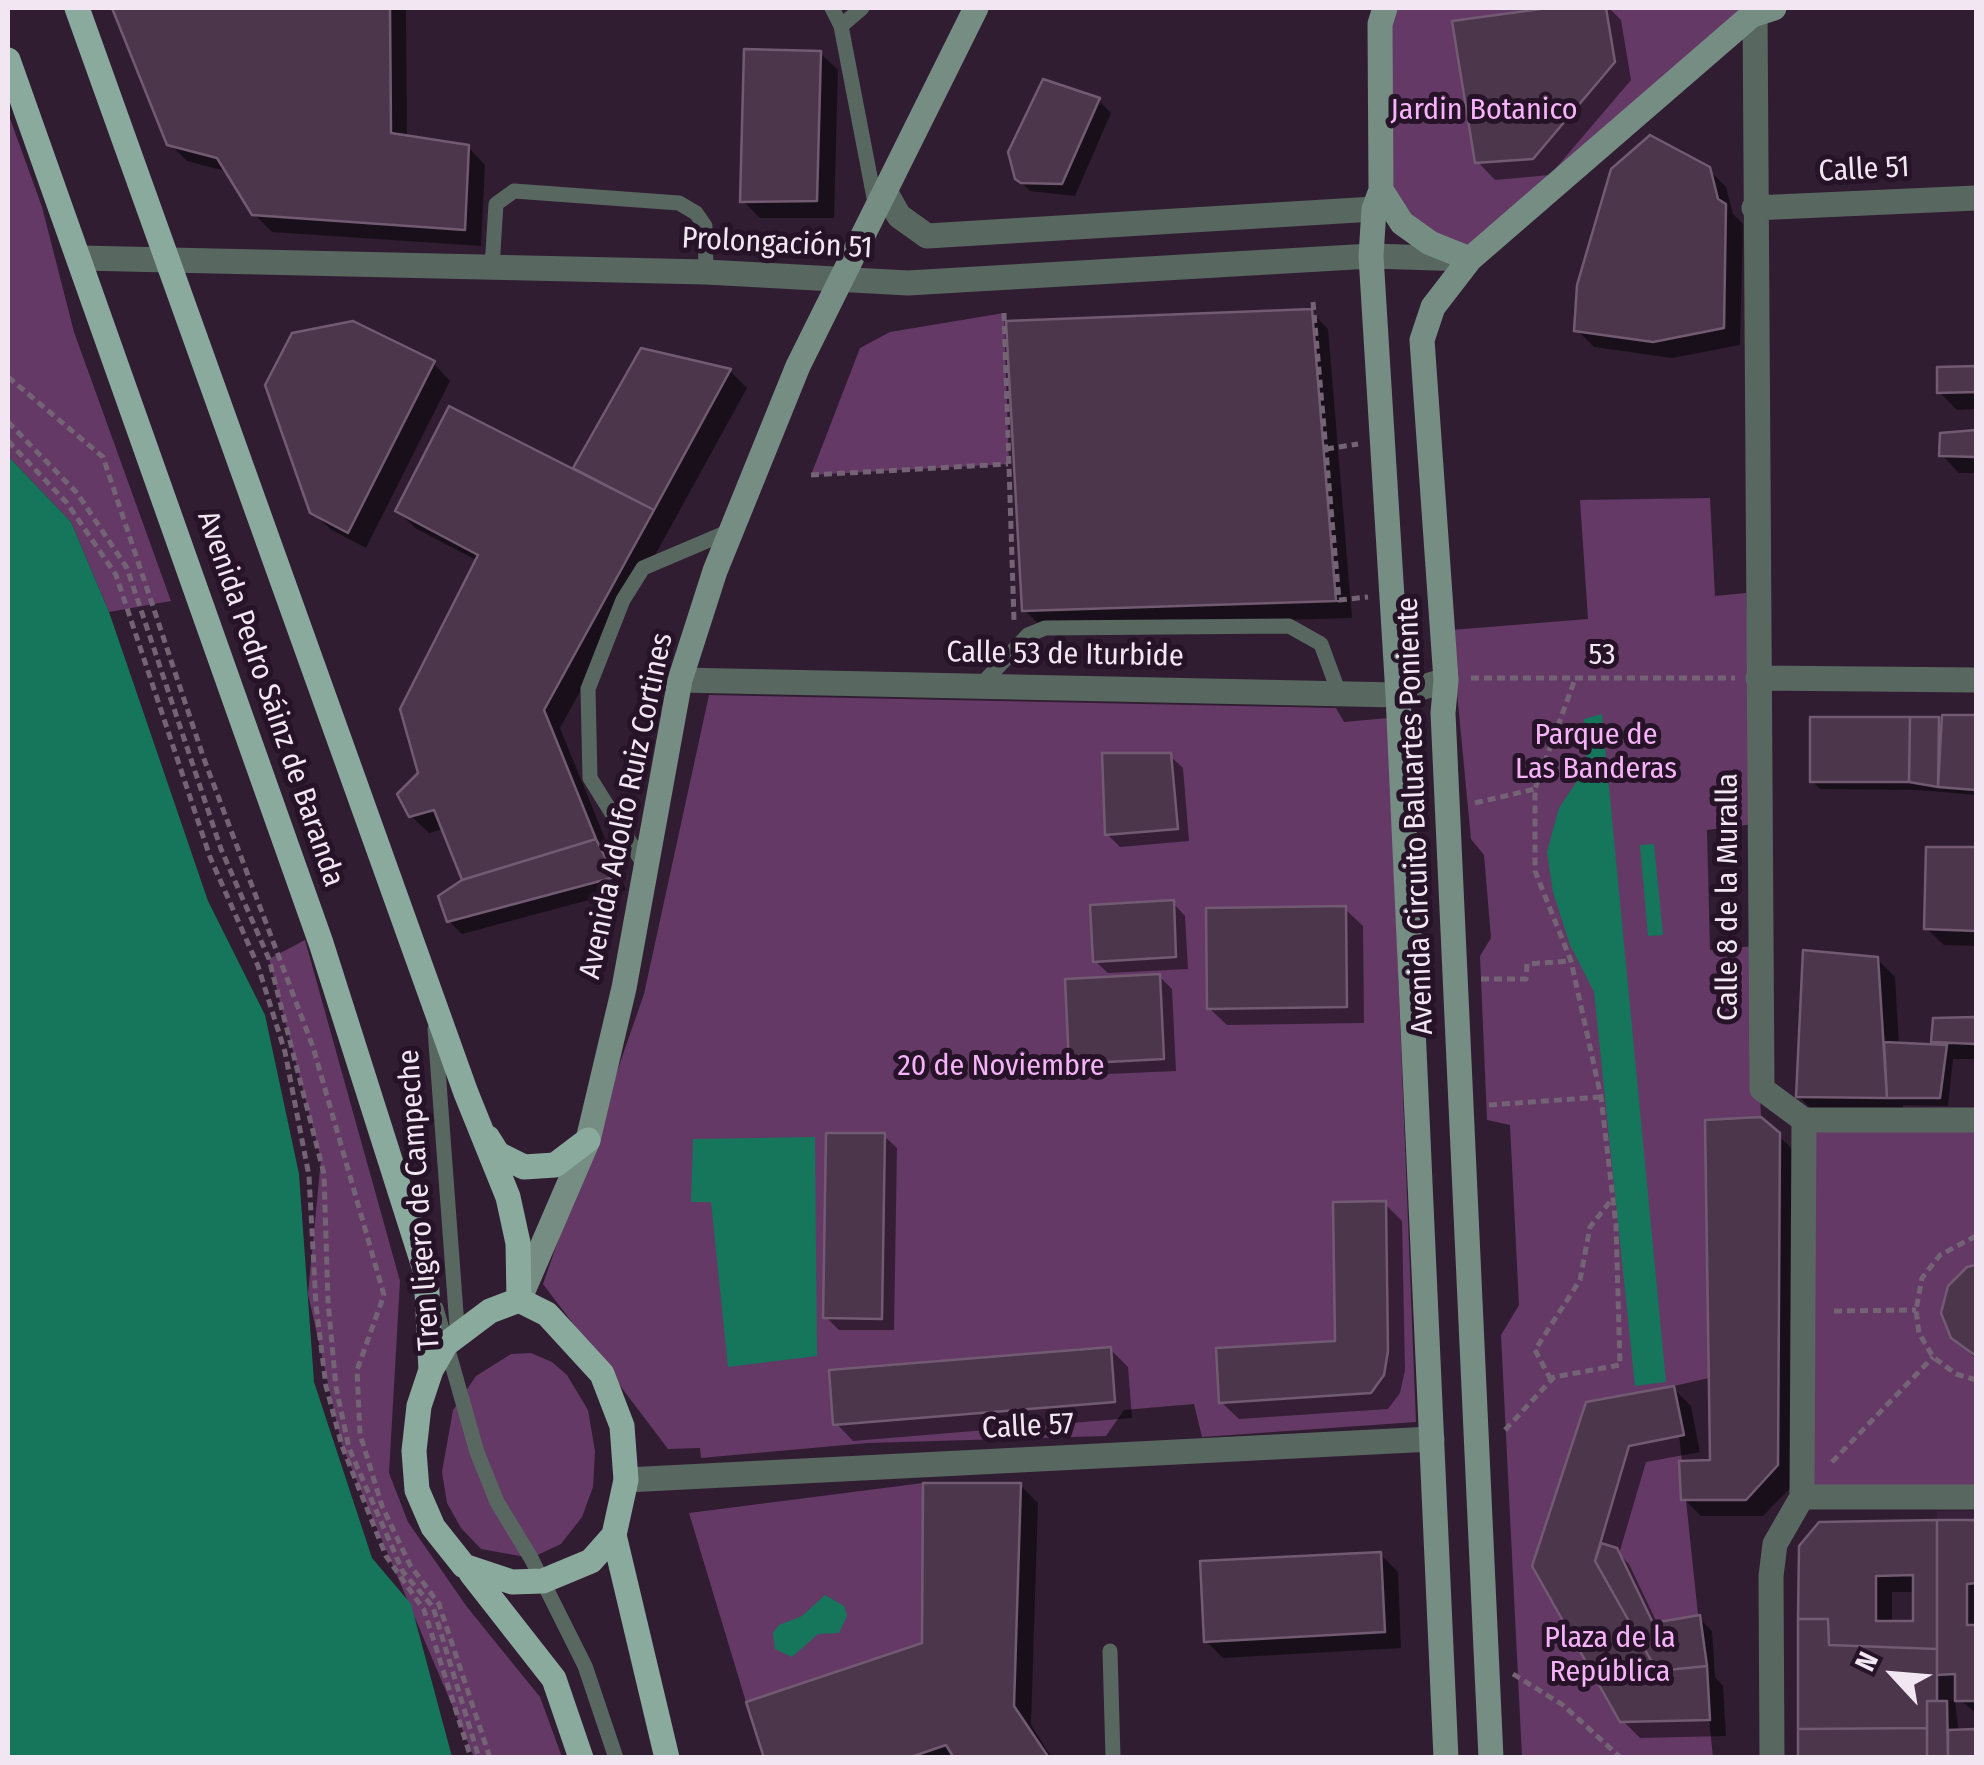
<!DOCTYPE html>
<meta charset="utf-8">
<style>
body{margin:0}
#map{position:relative;width:1984px;height:1765px;overflow:hidden;background:#301d31;font-family:"Fira Sans Condensed",sans-serif}
canvas{display:block}
.frame{position:absolute;inset:0;border:10px solid #f3e6f3;pointer-events:none}
.north{position:absolute;left:1844px;top:1625px;width:100px;height:100px;-webkit-text-stroke:8px #261327;paint-order:stroke;rotate:296deg;font-size:28px;font-weight:700;line-height:40px;text-align:center;color:#f3e6f3}
.north::after{content:'';display:block;margin:auto;width:35px;height:45px;background:#f3e6f3;clip-path:polygon(50% 0,100% 100%,50% 72%,0 100%)}
</style>
<div id="map">
<canvas width="1984" height="1765"></canvas>
<div class="frame"></div>
<div class="north">N</div>
</div>
<script>
const ctx = document.querySelector('canvas').getContext('2d');
ctx.lineJoin = 'round';
function fill(path, color) { ctx.fillStyle = color; ctx.fill(path, 'evenodd'); }
const poly = rows => new Path2D(rows.map(r => 'M' + r).join(''));
function trace(path, color, width, dash) { ctx.strokeStyle = color; ctx.lineWidth = width; ctx.lineCap = dash ? 'butt' : 'round'; ctx.setLineDash(dash || []); ctx.stroke(path); }
function drawText(font, color, halo, rows, align = 'center') {
  ctx.font = font + ' "Fira Sans Condensed",sans-serif'; ctx.lineWidth = 10; ctx.setLineDash([]); ctx.textBaseline = 'middle'; ctx.strokeStyle = halo; ctx.fillStyle = color; for (const [text, x, y, turn = 0] of rows) {
    ctx.save(); ctx.translate(x, y); ctx.rotate((+turn || 0) * Math.PI / 180); ctx.textAlign = isNaN(turn) ? turn : align; if (halo) ctx.strokeText(text, 0, 0); ctx.fillText(text, 0, 0); ctx.restore();
  }
}
const built = poly([
 [1937,1511,1976,1511,1976,1701,1937,1701]
]);
const green = poly([
 [1385,8,1755,8,1470,259,1430,243,1381,190],
 [8,113,42,207,74,332,171,601,109,612,71,522,8,456],
 [1004,313,1009,464,811,475,860,348,890,332],
 [1710,498,1715,596,1746,593,1754,824,1707,830,1710,950,1754,946,1761,1117,1705,1120,1709,1378,1674,1386,1713,1757,1522,1757,1501,1335,1519,1305,1510,1125,1487,1120,1480,956,1491,938,1484,855,1471,839,1451,630,1588,619,1580,500],
 [709,695,1336,708,1344,722,1388,718,1416,1422,1202,1437,1194,1404,1124,1410,1106,1436,868,1443,701,1458,700,1448,668,1449,543,1284,644,994],
 [305,940,400,1281,389,1473,408,1522,467,1607,540,1697,562,1757,474,1757,342,1446,308,1294,321,1159,269,959],
 [1812,1120,1976,1120,1976,1497,1802,1497],
 [531,1353,552,1362,567,1375,588,1410,595,1451,593,1487,582,1517,561,1544,531,1558,481,1549,461,1528,447,1503,442,1472,453,1410,476,1376,511,1354],
 [923,1483,922,1643,746,1702,689,1513]
]);
const water = poly([
 [8,456,71,522,109,612,208,901,265,1015,299,1174,314,1382,372,1558,411,1604,452,1757,8,1757],
 [1602,714,1666,1382,1635,1386,1594,992,1570,945,1553,892,1547,852,1559,808,1587,766,1584,719],
 [1654,844,1663,935,1648,936,1640,845],
 [815,1137,817,1356,728,1367,711,1202,691,1202,693,1139],
 [825,1595,844,1606,847,1616,839,1633,818,1634,792,1657,775,1649,773,1633,779,1625,802,1616]
]);
const shadow = poly([
 [115,8,406,8,407,138,468,147,485,165,481,246,272,232,254,214,229,172,187,161,169,143],
 [1566,8,1609,8,1621,20,1631,80,1550,175,1495,180,1478,162,1455,23],
 [820,53,838,70,834,218,760,218,743,201],
 [1098,100,1111,113,1075,196,1030,191,1017,178],
 [1708,169,1726,187,1733,214,1743,224,1740,345,1672,358,1594,347,1577,330],
 [1311,312,1328,329,1352,618,1042,627,1024,610],
 [642,351,730,371,747,388,560,728,626,890,462,934,449,921,466,880,444,829,429,833,411,816,478,561,415,528,398,511,573,472],
 [433,363,450,381,366,548,330,529,312,511],
 [1976,369,1976,409,1957,410,1939,392,1940,370],
 [1976,433,1976,473,1959,473,1942,455,1943,435],
 [1945,717,1976,717,1976,795,1919,790,1820,789,1812,781,1938,719,1944,725],
 [1170,756,1183,768,1189,841,1120,847,1107,834],
 [1928,849,1976,850,1976,946,1944,945,1926,928],
 [1173,903,1185,916,1188,969,1108,973,1095,961],
 [1345,909,1363,926,1364,1023,1227,1025,1209,1008],
 [1877,959,1895,977,1899,1045,1939,1047,1934,1041,1935,1020,1976,1020,1976,1059,1953,1059,1948,1106,1903,1105,1903,1114,1816,1113,1798,1096],
 [1159,976,1172,989,1176,1071,1084,1075,1071,1063],
 [1778,1135,1796,1153,1795,1483,1763,1516,1701,1516,1683,1498,1713,1463],
 [884,1136,897,1148,894,1330,839,1330,826,1317],
 [1384,1203,1402,1221,1405,1370,1400,1393,1388,1409,1239,1419,1221,1402,1338,1343],
 [1976,1268,1976,1359,1953,1337,1968,1269],
 [1110,1349,1128,1367,1132,1418,853,1441,836,1423],
 [1674,1389,1691,1406,1700,1452,1646,1462,1619,1554,1629,1564,1658,1625,1699,1618,1712,1631,1715,1677,1723,1686,1726,1736,1640,1738,1622,1720,1535,1565],
 [1020,1485,1038,1503,1031,1725,1052,1758,767,1758,924,1645],
 [1976,1523,1976,1713,1954,1695,1959,1732,1976,1732,1976,1758,1801,1758,1820,1524],
 [1892,1592,1916,1592,1916,1624,1892,1624],
 [1380,1554,1398,1572,1401,1648,1223,1658,1206,1641]
]);
const building = poly([
 [112,8,390,8,391,133,469,145,465,230,252,215,217,158,167,145,112,8],
 [1548,8,1606,8,1615,62,1533,159,1475,163,1452,21,1548,8],
 [744,49,821,51,817,201,740,202,744,49],
 [1043,79,1100,98,1062,184,1021,183,1015,179,1008,152,1043,79],
 [1650,135,1710,167,1718,199,1726,204,1724,328,1653,342,1574,331,1577,285,1611,169,1650,135],
 [1312,309,1336,601,1022,611,1006,321,1312,309],
 [353,321,435,361,348,533,310,513,265,385,292,333,353,321],
 [641,348,731,369,654,510,573,468,641,348],
 [1976,366,1976,392,1937,393,1937,367,1976,366],
 [449,406,654,510,544,710,596,839,462,880,434,810,409,817,397,794,418,773,400,709,478,555,395,511,449,406],
 [1976,430,1976,457,1939,456,1940,433,1976,430],
 [1942,715,1976,715,1976,790,1938,787,1942,715],
 [1810,717,1910,717,1909,782,1810,782,1810,717],
 [1910,717,1939,717,1938,787,1909,782,1910,717],
 [1102,753,1171,753,1178,829,1105,835,1102,753],
 [596,839,615,877,447,922,438,896,462,880,596,839],
 [1926,847,1976,847,1976,931,1924,929,1926,847],
 [1174,900,1176,957,1093,962,1090,905,1174,900],
 [1346,906,1347,1007,1207,1009,1206,908,1346,906],
 [1803,950,1878,957,1887,1098,1796,1097,1803,950],
 [1160,974,1164,1059,1069,1064,1065,979,1160,974],
 [1976,1017,1976,1044,1931,1042,1933,1018,1976,1017],
 [1884,1042,1947,1045,1940,1098,1887,1098,1884,1042],
 [1761,1117,1780,1133,1778,1465,1746,1500,1681,1500,1679,1461,1710,1460,1705,1120,1761,1117],
 [826,1133,885,1133,882,1319,823,1318,826,1133],
 [1386,1201,1388,1351,1384,1375,1371,1393,1219,1403,1216,1348,1335,1341,1333,1202,1386,1201],
 [1976,1265,1976,1356,1951,1338,1941,1313,1948,1286,1967,1267,1976,1265],
 [1111,1347,1115,1402,833,1425,829,1370,1111,1347],
 [1674,1386,1684,1435,1629,1446,1595,1561,1657,1671,1707,1666,1710,1720,1620,1722,1532,1566,1586,1402,1674,1386],
 [923,1483,1021,1483,1014,1706,1049,1758,954,1758,946,1745,908,1758,764,1758,746,1702,922,1643,923,1483],
 [1937,1520,1937,1649,1829,1645,1828,1619,1798,1619,1799,1546,1819,1522,1937,1520],
 [1913,1575,1913,1621,1876,1621,1876,1576,1913,1575],
 [1937,1520,1976,1520,1976,1583,1967,1584,1967,1625,1976,1625,1976,1701,1955,1701,1955,1674,1937,1675,1937,1520],
 [1601,1543,1617,1548,1653,1623,1700,1615,1707,1666,1657,1671,1595,1561,1601,1543],
 [1381,1552,1385,1632,1204,1642,1200,1561,1381,1552],
 [1798,1619,1828,1619,1829,1645,1937,1649,1937,1701,1927,1701,1927,1728,1798,1729,1798,1619],
 [1927,1701,1947,1701,1948,1758,1927,1758,1927,1701],
 [1927,1728,1927,1758,1798,1758,1798,1729,1927,1728],
 [1976,1729,1976,1758,1948,1758,1948,1730,1976,1729]
]);
const path = poly([
 [1313,302,1339,600,1368,597],
 [1004,313,1014,620],
 [8,377,103,457,204,759,313,1047,384,1295,357,1370,360,1434,382,1506,410,1565,439,1604,490,1758],
 [8,422,77,493,127,568,221,849,269,959,324,1174,328,1302,336,1387,349,1448,403,1572,433,1607,479,1758],
 [8,441,67,503,116,575,210,857,258,966,285,1052,309,1176,316,1305,326,1386,342,1446,386,1556,424,1610,471,1758],
 [1326,449,1358,444],
 [811,475,1008,464],
 [1471,678,1735,678],
 [1475,803,1535,789],
 [1481,979,1526,979,1527,964,1571,961],
 [1489,1105,1601,1097],
 [1976,1236,1940,1255,1922,1278,1916,1310,1919,1333,1933,1357,1956,1374,1976,1380],
 [1834,1311,1916,1310],
 [1551,1380,1535,1350,1580,1280,1590,1227,1612,1199],
 [1505,1430,1554,1377,1620,1365,1616,1225,1601,1097,1571,961,1535,871,1535,789,1575,679],
 [1832,1462,1933,1357],
 [1513,1674,1563,1705,1621,1758]
]);
const lane = poly([
 [832,8,841,26,876,208],
 [841,26,862,8],
 [492,267,496,204,514,191,679,203,696,213,705,226,706,272],
 [980,686,1028,635,1045,628,1289,626,1321,644,1339,693],
 [646,868,590,778,588,689,623,600,643,568,730,531],
 [435,1029,458,1340],
 [436,1308,477,1452,497,1502,531,1558,585,1666,616,1758],
 [1110,1651,1113,1758]
]);
const street = poly([
 [1755,8,1762,1089,1804,1120,1802,1497,1775,1544,1771,1576,1772,1758],
 [885,191,899,216,927,236,1374,209],
 [1754,208,1976,198],
 [80,258,706,272,908,283,1371,256,1468,259],
 [1758,678,1976,680],
 [680,680,1398,695,1446,680],
 [1804,1120,1976,1120],
 [626,1480,1432,1439],
 [1802,1497,1976,1497]
]);
const secondary = poly([
 [1385,8,1380,24,1381,190,1374,209,1371,256,1398,695,1446,1758],
 [1381,190,1402,223,1430,243,1470,259],
 [519,1300,588,1140,624,988,680,680,715,571,798,366,976,8],
 [1491,1758,1443,713,1446,680,1422,340,1433,307,1470,259,1752,15,1774,8]
]);
const primary = poly([
 [77,8,466,1093,508,1197,518,1243,519,1300],
 [8,60,321,943,426,1273,431,1370],
 [488,1138,498,1154,524,1167,555,1165,588,1140],
 [519,1300,547,1314,602,1374,622,1426,626,1480,614,1535,591,1561,543,1581,512,1582,464,1566,433,1527,417,1490,414,1451,419,1406,431,1370,446,1344,490,1311,519,1300],
 [614,1535,667,1758],
 [471,1573,554,1679,581,1758]
]);
const parkNames = [
 ["Jardin Botanico",1484,111],
 ["Parque de",1596,736],
 ["Las Banderas",1596,770],
 ["20 de Noviembre",1001,1067],
 ["Plaza de la",1610,1639],
 ["República",1610,1673]
];
const streetNames = [
 ["Calle 51",1864,170,-3],
 ["Prolongación 51",777,244,3],
 ["Calle 53 de Iturbide",1065,655,1],
 ["53",1602,656],
 ["Avenida Pedro Sáinz de Baranda",270,699,71],
 ["Avenida Adolfo Ruiz Cortines",627,806,-78],
 ["Avenida Circuito Baluartes Poniente",1416,816,-92],
 ["Calle 8 de la Muralla",1729,897,-90],
 ["Tren ligero de Campeche",420,1200,-94],
 ["Calle 57",1028,1427,-3]
];
fill(built, '#39213b');
fill(green, '#643966');
fill(water, '#15765b');
fill(shadow, '#0007');
fill(building, '#4b364b');
trace(building, '#725b72', 2.5);
trace(path, '#746375', 5, [8, 5]);
trace(lane, '#596761', 15);
trace(street, '#596761', 25);
trace(secondary, '#758d83', 25);
trace(primary, '#8baa9e', 25);
drawText('30px', '#f7b3f9', '#261327', parkNames);
drawText('30px', '#f3e6f3', '#261327', streetNames);
</script>
